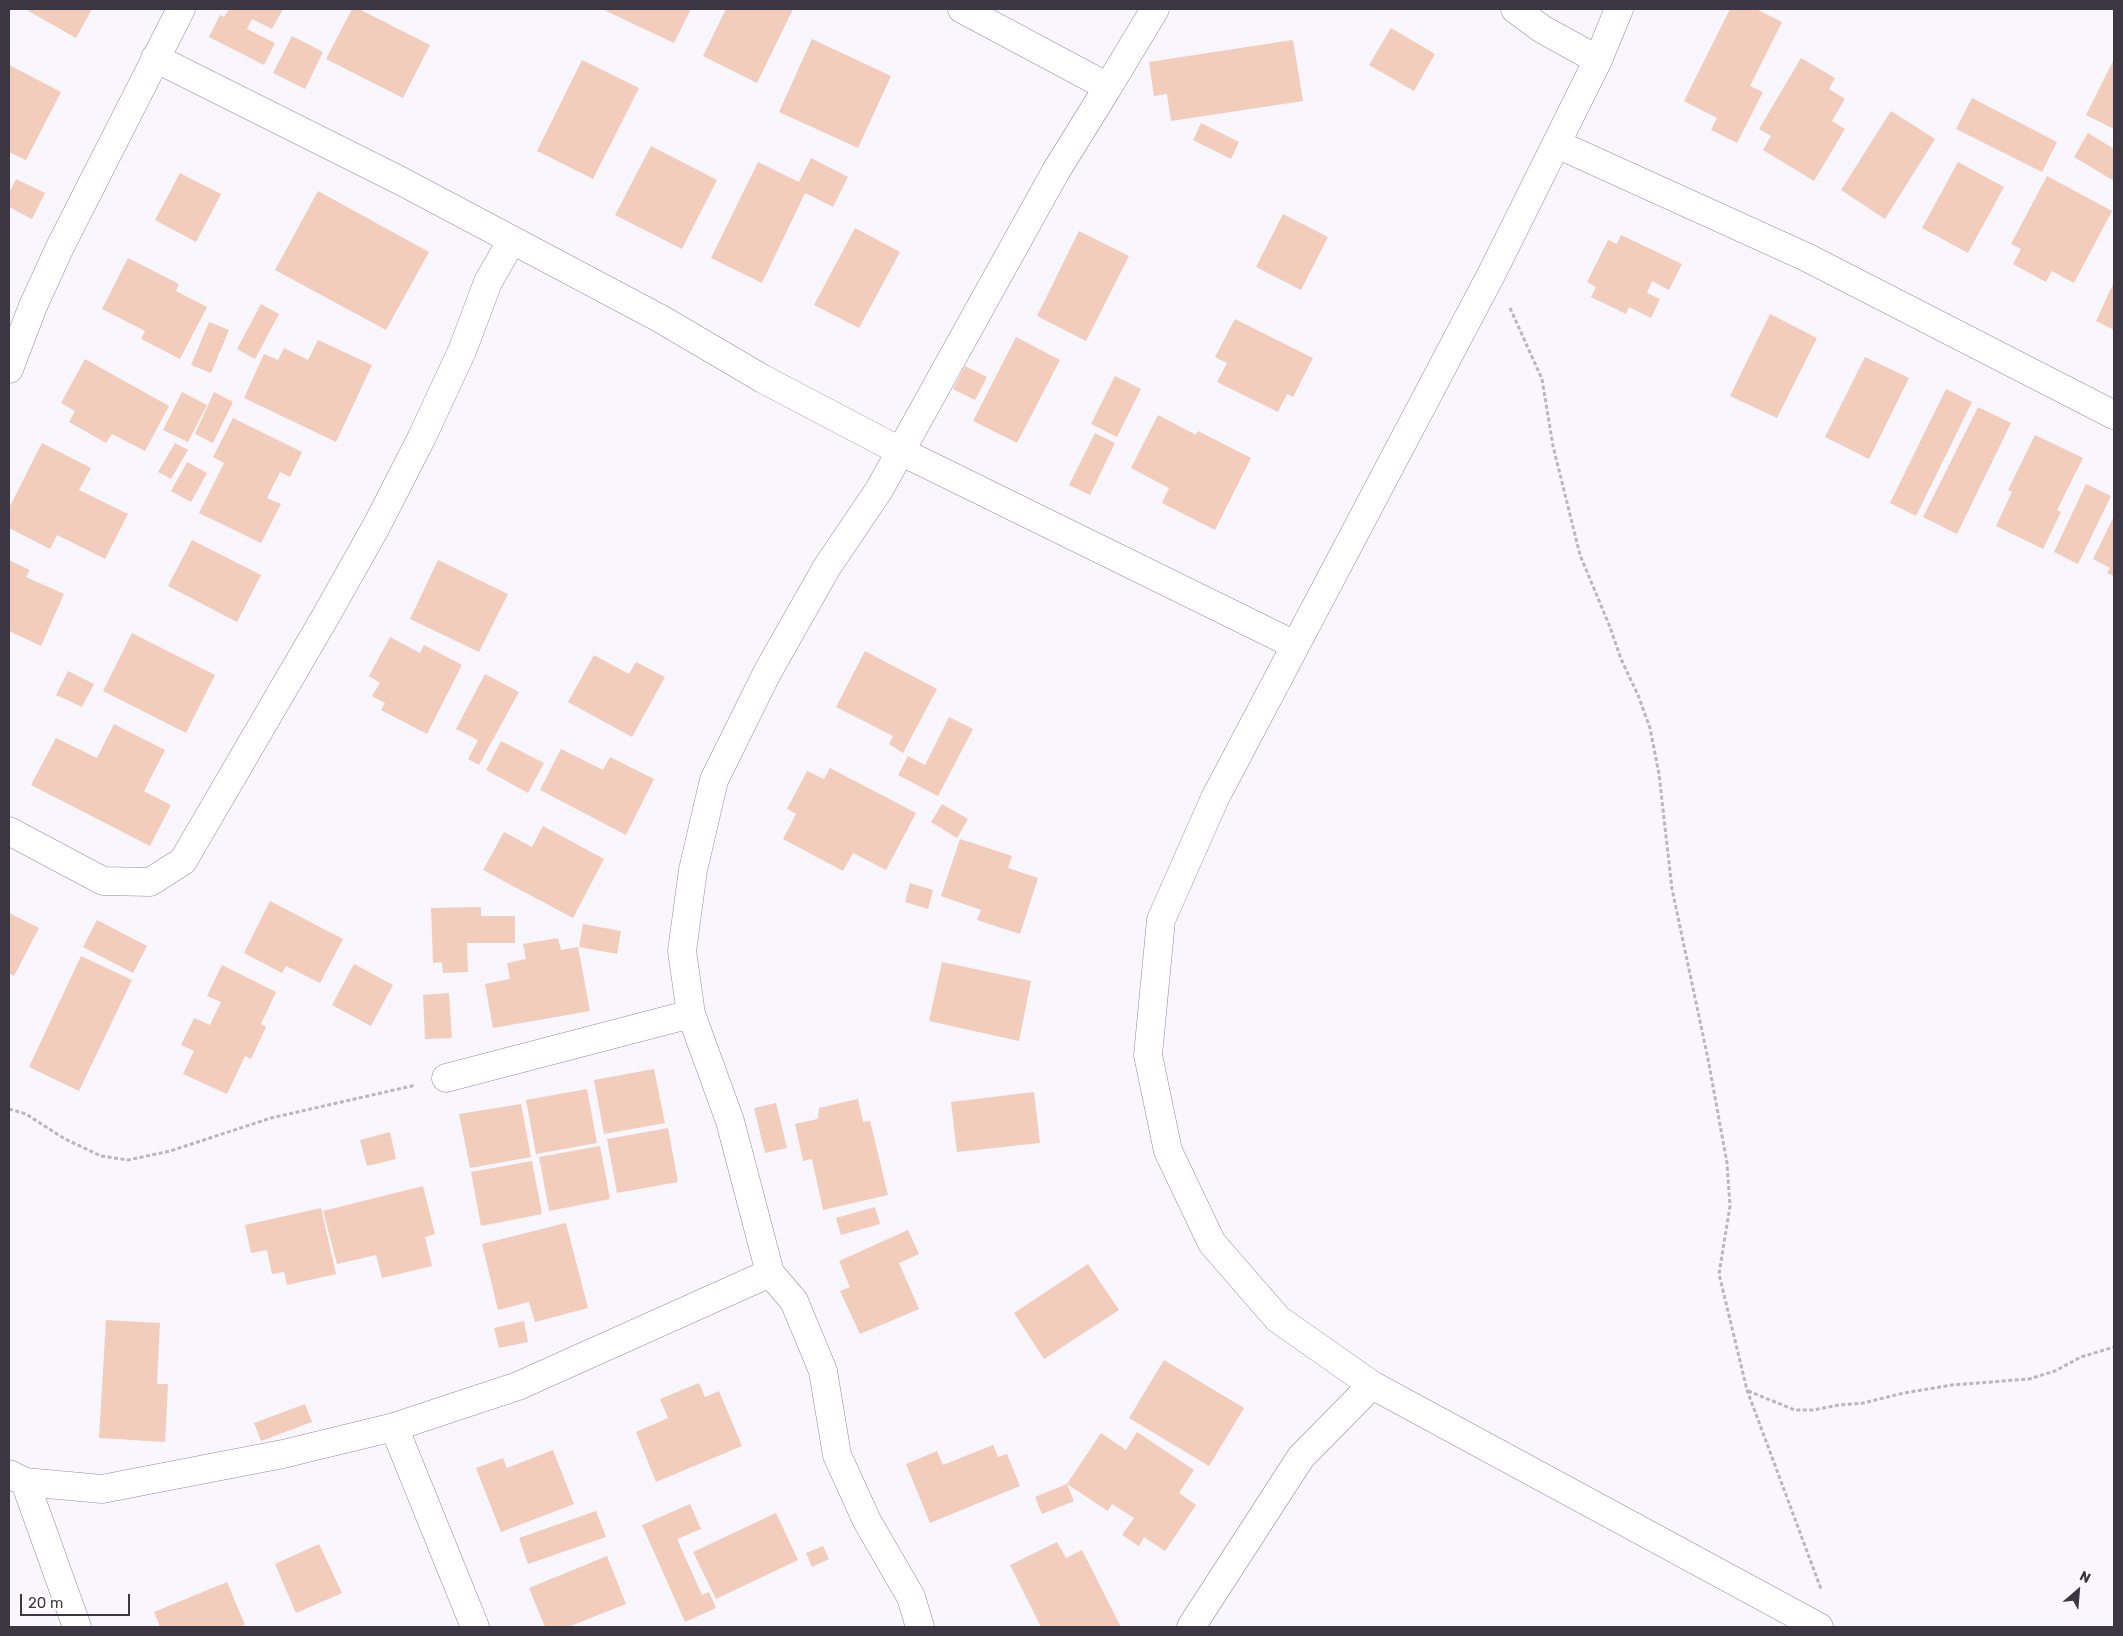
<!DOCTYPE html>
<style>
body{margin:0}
#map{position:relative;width:2123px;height:1636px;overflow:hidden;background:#f9f6fd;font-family:Rubik,sans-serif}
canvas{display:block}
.frame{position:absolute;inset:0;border:10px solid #3c3643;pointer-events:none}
.north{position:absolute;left:2053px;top:1566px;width:50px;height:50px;-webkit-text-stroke:4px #fff;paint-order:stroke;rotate:27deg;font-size:14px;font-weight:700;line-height:20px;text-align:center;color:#3c3643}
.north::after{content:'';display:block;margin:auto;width:18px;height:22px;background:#3c3643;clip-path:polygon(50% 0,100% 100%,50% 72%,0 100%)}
.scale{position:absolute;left:20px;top:1594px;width:110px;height:22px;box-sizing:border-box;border:2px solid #3c3643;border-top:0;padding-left:6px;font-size:15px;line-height:18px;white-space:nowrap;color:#3c3643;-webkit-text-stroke:4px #fff;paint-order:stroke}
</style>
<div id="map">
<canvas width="2123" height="1636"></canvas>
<div class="frame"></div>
<div class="north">N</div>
<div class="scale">20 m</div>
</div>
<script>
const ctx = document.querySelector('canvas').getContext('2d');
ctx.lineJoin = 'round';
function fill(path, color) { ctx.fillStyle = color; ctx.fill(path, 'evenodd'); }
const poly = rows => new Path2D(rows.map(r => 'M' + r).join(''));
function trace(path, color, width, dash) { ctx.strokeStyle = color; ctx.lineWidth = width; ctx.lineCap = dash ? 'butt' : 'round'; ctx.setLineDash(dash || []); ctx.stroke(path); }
const building = poly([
 [25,9,92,9,76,38],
 [229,9,283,9,272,29,252,19,247,29,275,43,264,65,209,37,220,15,224,17],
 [352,9,359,9,430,45,403,98,326,59],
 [605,9,691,9,674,43,604,10],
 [726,9,793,9,757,83,703,56],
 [1730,9,1756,9,1782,22,1750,86,1763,92,1737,143,1711,130,1717,118,1684,101],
 [1391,28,1435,54,1414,91,1369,65],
 [292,36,323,52,305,89,273,73],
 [812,39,891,76,858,148,779,112],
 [1293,40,1303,101,1171,121,1167,94,1154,96,1149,62],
 [1801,58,1835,78,1829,89,1845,99,1832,121,1845,129,1814,181,1763,150,1771,136,1759,129],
 [2114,59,2114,129,2086,115],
 [582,60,639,88,593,179,537,151],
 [9,65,61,92,26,160,9,152],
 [1972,98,2057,142,2042,172,1956,129],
 [1891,111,1935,139,1885,219,1841,190],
 [1201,123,1239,142,1231,159,1193,140],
 [2088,133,2114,149,2114,181,2074,157],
 [651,146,717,180,682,249,615,215],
 [811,158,848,177,833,207,805,193,762,283,711,258,758,162,799,182],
 [1958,162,2004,187,1968,253,1922,228],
 [180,173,221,194,196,242,155,220],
 [2047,176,2112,211,2074,283,2052,271,2046,282,2013,264,2021,249,2011,244],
 [16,179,45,193,32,219,9,207,9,193],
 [318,191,429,252,386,330,275,270],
 [1283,214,1328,237,1301,290,1256,267],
 [855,228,900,252,859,328,814,305],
 [1079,231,1129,256,1086,341,1037,316],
 [1621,235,1682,264,1669,290,1652,281,1647,293,1660,299,1651,318,1629,307,1626,314,1591,297,1596,287,1587,282,1608,240,1617,244],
 [128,258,179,284,176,291,207,307,180,359,141,339,145,331,102,309],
 [2114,282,2114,330,2096,321],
 [261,304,279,314,255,359,237,349],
 [1770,314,1817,338,1777,418,1730,396],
 [1235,319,1313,358,1293,397,1287,394,1278,412,1217,382,1227,363,1215,357],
 [209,322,229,330,211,373,191,365],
 [1016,337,1060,360,1017,443,973,421],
 [318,340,372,365,336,442,244,398,264,354,278,360,284,348,308,360],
 [1865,357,1909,378,1869,459,1825,437],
 [85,359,169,406,145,451,112,434,106,443,69,422,75,411,61,403],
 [965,366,987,377,975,400,953,389],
 [1115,376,1141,389,1117,437,1091,424],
 [1946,389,1972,402,1916,516,1890,503],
 [182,392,207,405,188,442,163,430],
 [214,392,233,402,213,443,195,434],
 [1978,407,2011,423,1957,534,1923,517],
 [1158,415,1196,435,1198,431,1251,458,1215,530,1162,503,1169,488,1131,468],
 [233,418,302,452,290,477,280,472,267,498,281,504,261,543,199,513,224,463,213,457],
 [1095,433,1115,443,1090,495,1069,485],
 [2035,435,2083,458,2057,510,2061,512,2043,549,1996,526,2012,492,2008,490],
 [42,443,91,468,79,490,128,514,105,559,57,535,50,549,9,528,9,508],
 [175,443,188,450,171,479,158,472],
 [187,462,207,473,191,502,171,491],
 [2086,484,2111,496,2078,564,2054,552],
 [2114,516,2114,576,2107,573,2110,568,2093,559],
 [192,540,261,575,237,622,168,586],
 [9,560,30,570,26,577,64,594,41,646,9,631],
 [438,560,508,594,479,652,410,619],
 [132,633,215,675,186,733,103,691],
 [390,637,420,653,424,645,462,665,427,734,381,710,385,703,372,696,380,683,369,676],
 [865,651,937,689,903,753,889,744,893,736,836,707],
 [594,655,629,674,636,662,665,677,632,737,568,702],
 [68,671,94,684,82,707,56,695],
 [485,674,519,692,479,765,468,759,478,740,456,729],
 [949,717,973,729,938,796,898,775,908,756,925,765],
 [114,724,165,750,144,791,171,805,150,846,31,785,56,738,97,758],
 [501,741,544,763,528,793,486,770],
 [561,749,603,770,610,757,654,779,626,835,540,790],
 [830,768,916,813,886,870,853,853,843,871,783,839,796,814,787,809,807,771,824,779],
 [942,804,968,819,957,838,931,822],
 [543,826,604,859,573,918,483,870,504,832,532,847],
 [960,839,1012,856,1008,868,1038,878,1020,934,977,920,981,910,941,896],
 [910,883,933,890,928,909,905,902],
 [270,901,343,939,320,983,286,966,282,973,244,953],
 [481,907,481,916,515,916,515,943,467,943,468,972,443,973,442,962,433,963,431,908],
 [9,913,39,928,14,976,9,973],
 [97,920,147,946,133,973,83,947],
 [583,924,621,931,617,954,579,947],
 [558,938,561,950,578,947,590,1011,493,1028,485,984,510,979,507,963,526,959,523,944],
 [81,956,132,980,79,1091,29,1067],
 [942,962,1031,981,1019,1041,929,1021],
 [354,964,393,985,371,1026,332,1005],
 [222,965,276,992,261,1024,266,1027,251,1059,245,1056,227,1094,183,1074,194,1051,181,1045,194,1018,210,1025,221,1002,207,996],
 [449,993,452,1038,425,1039,423,995],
 [654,1069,665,1123,604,1134,594,1080],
 [587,1089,597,1143,536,1154,526,1100],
 [1034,1092,1040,1143,957,1152,951,1102],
 [858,1099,863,1122,870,1121,888,1195,823,1210,812,1159,803,1161,795,1124,818,1119,819,1108],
 [776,1103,787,1148,765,1153,754,1108],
 [521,1104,531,1157,470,1168,459,1114],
 [668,1128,678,1182,617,1193,607,1139],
 [390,1132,396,1159,367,1166,360,1140],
 [600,1146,610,1199,549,1211,539,1157],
 [532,1161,542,1214,481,1226,471,1172],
 [423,1186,435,1234,425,1237,432,1266,382,1278,376,1255,337,1264,323,1211],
 [875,1207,880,1224,841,1235,836,1218],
 [321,1208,336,1274,287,1285,284,1272,272,1274,267,1250,251,1253,245,1225],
 [566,1223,588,1308,535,1322,529,1302,498,1310,482,1244],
 [908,1230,919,1254,899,1263,919,1309,860,1334,840,1291,850,1287,839,1261],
 [1088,1264,1119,1310,1044,1359,1014,1313],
 [106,1320,160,1323,157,1384,168,1384,165,1442,99,1438],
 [524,1321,528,1342,499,1348,494,1328],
 [1164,1360,1244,1408,1209,1466,1129,1418],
 [699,1383,705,1397,719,1391,742,1446,656,1482,636,1432,668,1418,660,1399],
 [305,1404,312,1422,261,1441,254,1423],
 [1137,1432,1194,1470,1179,1493,1196,1505,1165,1551,1144,1537,1139,1546,1122,1535,1134,1518,1112,1504,1108,1511,1067,1484,1074,1501,1042,1514,1035,1497,1067,1484,1101,1433,1126,1450],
 [993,1445,998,1457,1007,1454,1020,1486,930,1523,906,1464,937,1451,943,1465],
 [553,1450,574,1504,501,1532,476,1468,503,1458,507,1468],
 [690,1504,701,1529,677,1539,702,1595,709,1592,716,1608,685,1622,642,1525],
 [596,1511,606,1537,528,1564,519,1538],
 [776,1513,798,1560,716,1599,693,1552],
 [1057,1542,1066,1558,1082,1550,1121,1627,1041,1627,1010,1565],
 [319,1544,342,1593,296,1613,275,1564],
 [823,1546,829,1559,812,1567,806,1553],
 [607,1556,626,1604,568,1627,545,1627,529,1588],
 [227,1582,245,1625,240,1627,160,1627,154,1612]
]);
const path = poly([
 [1510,308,1542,379,1553,446,1580,555,1610,627,1621,659,1638,695,1650,728,1659,774,1672,889,1708,1059,1727,1163,1730,1206,1719,1274,1747,1390,1821,1589],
 [9,1109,26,1114,65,1139,101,1156,128,1160,170,1151,271,1118,416,1085],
 [1748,1391,1795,1410,1813,1410,1839,1405,1863,1403,1904,1393,1952,1385,2029,1379,2055,1371,2081,1357,2114,1347]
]);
const minor = poly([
 [962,9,1108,87,1155,9],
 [1515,9,1542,29,1598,60],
 [1619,9,1598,60,1492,273,1215,798,1161,920,1148,1055,1168,1151,1212,1243,1278,1319,1372,1385,1819,1627],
 [155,58,401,181,661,319,763,379,900,451,1295,645],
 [1557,144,1806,257,2114,415],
 [9,369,33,306,60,247,181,9],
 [9,831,103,881,150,882,183,861,327,614,377,525,422,437,462,351,488,282,512,240],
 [446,1078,691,1014],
 [394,1427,475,1627],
 [9,1474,25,1482,102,1489,283,1454,394,1427,518,1386,770,1273],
 [25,1482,77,1627],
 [920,1627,911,1597,867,1521,837,1455,823,1371,794,1301,770,1273,730,1121,691,1014,682,951,693,870,714,780,768,671,827,567,879,490,1056,171,1108,87],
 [1191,1627,1301,1457,1372,1385]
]);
fill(building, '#f2cdbb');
trace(minor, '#9688a7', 29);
trace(path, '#bab6bf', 3, [4, 2.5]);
trace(minor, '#fff', 28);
</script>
